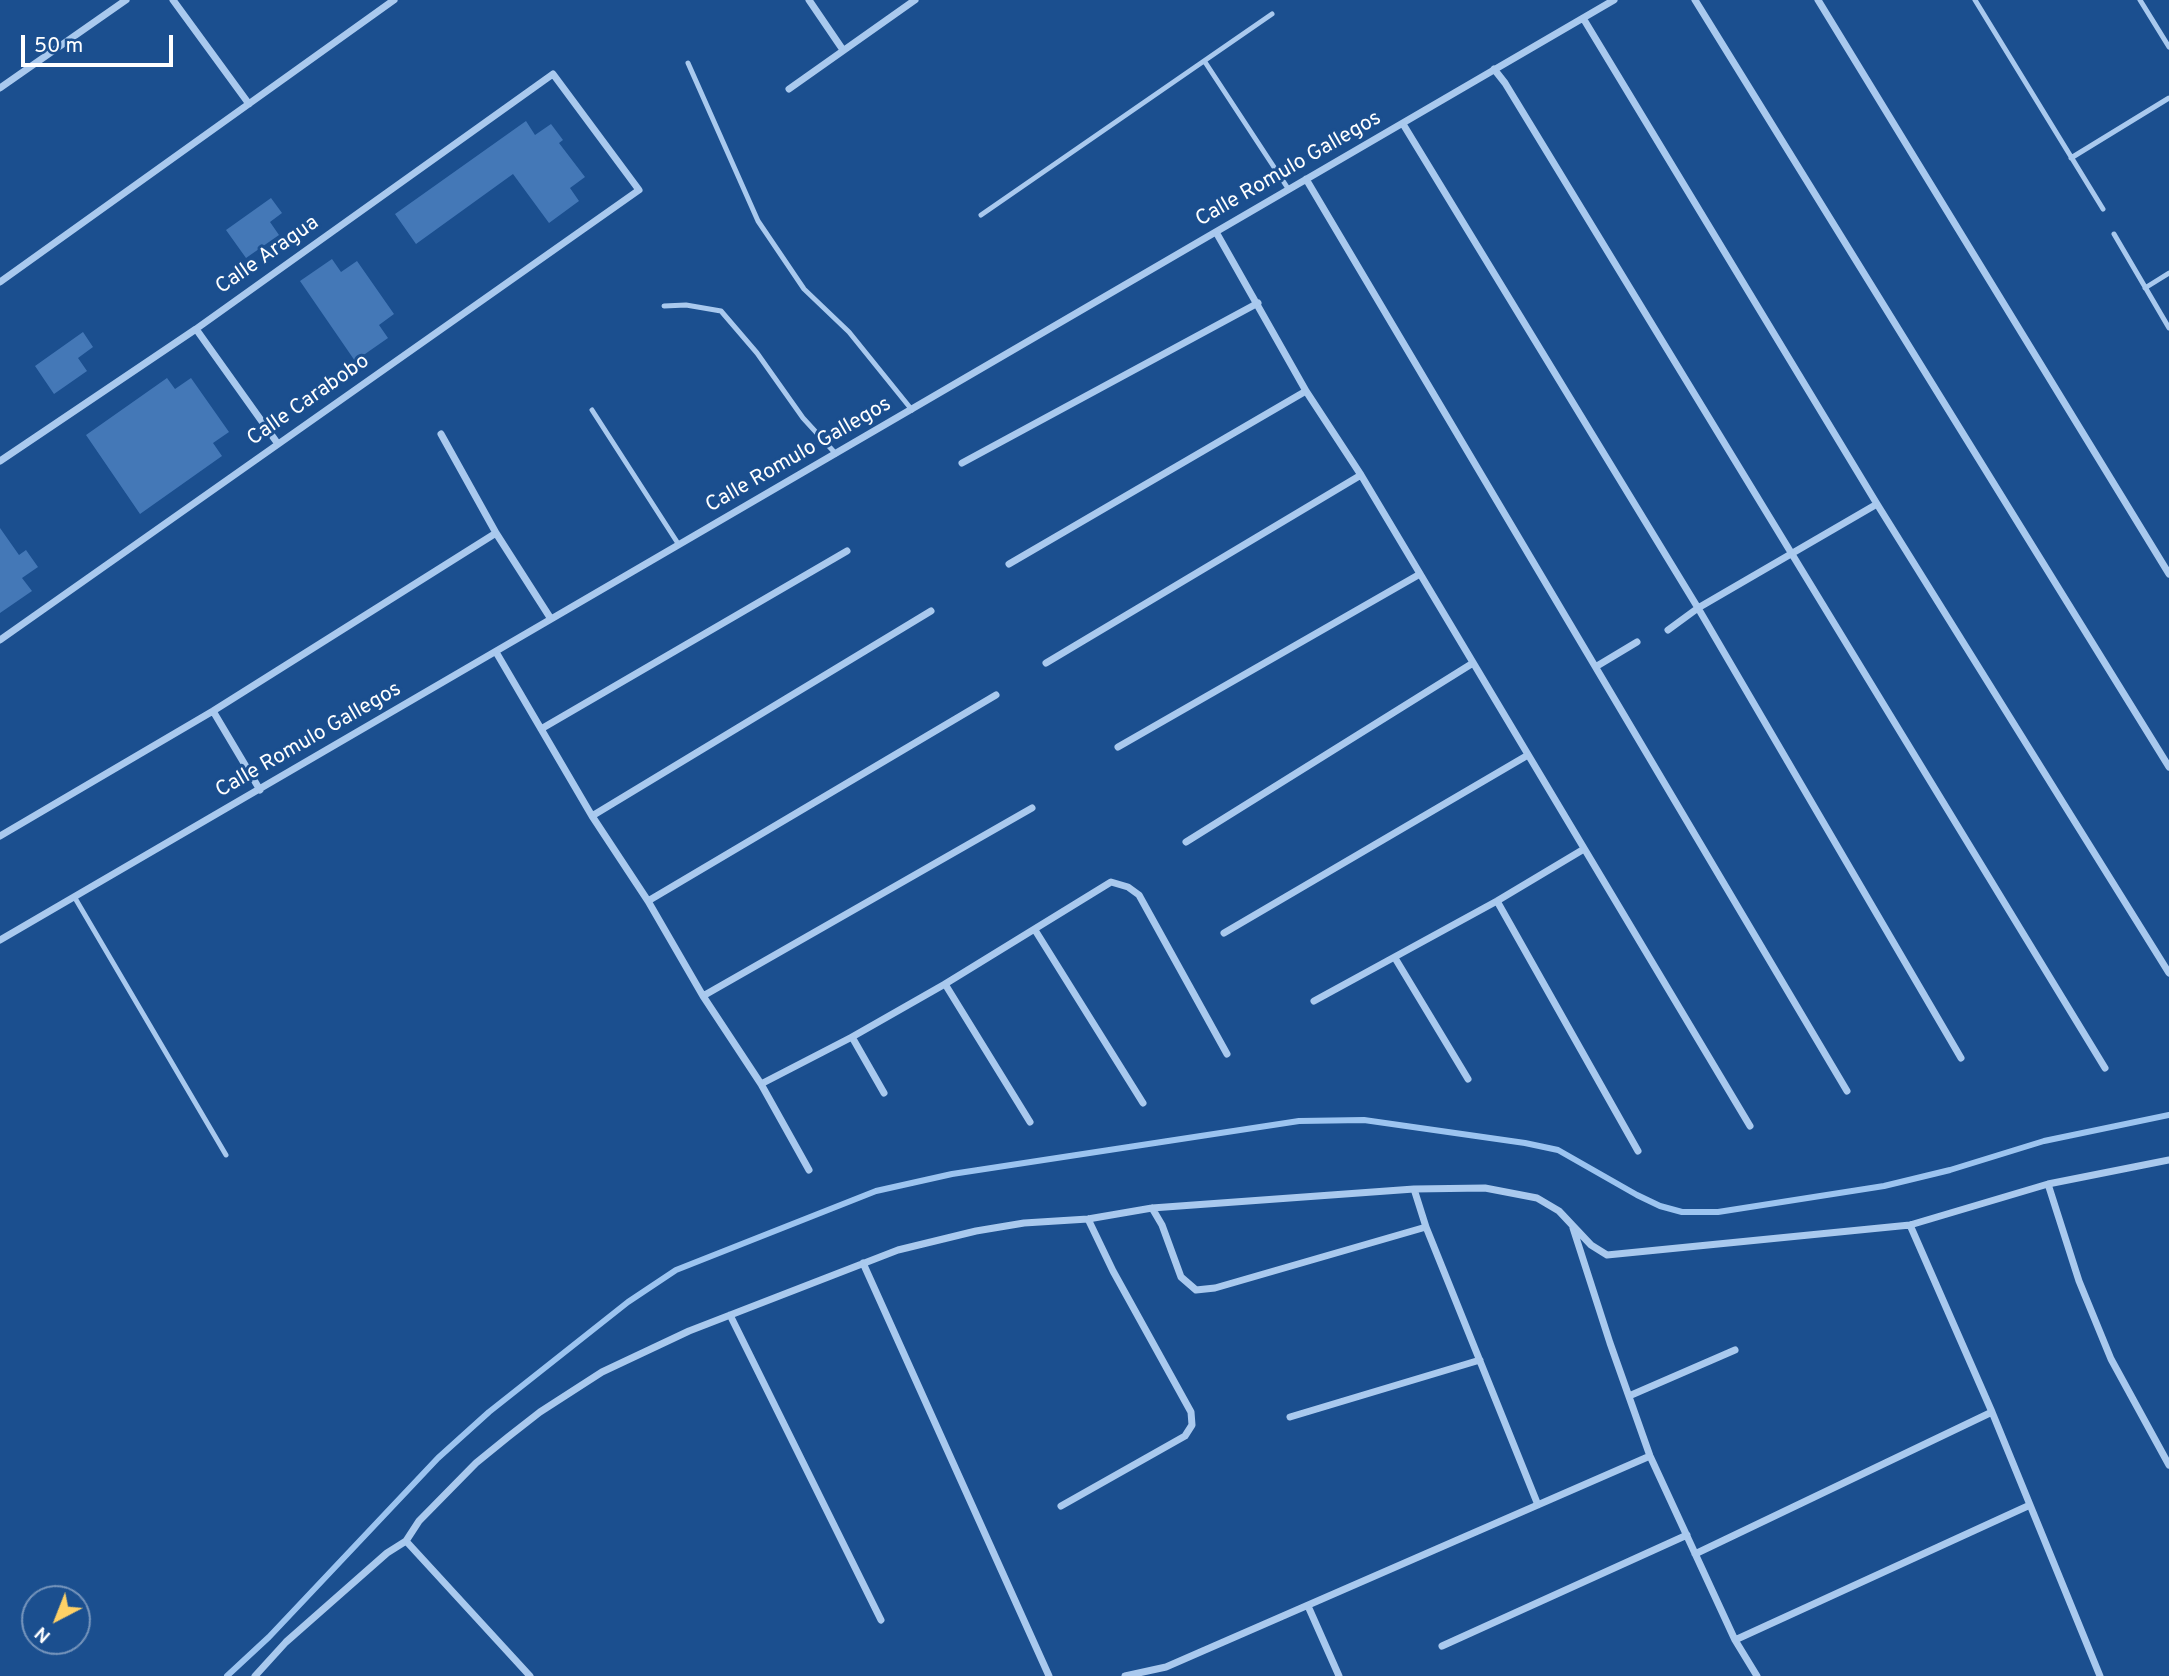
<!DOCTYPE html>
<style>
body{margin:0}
#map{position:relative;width:2169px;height:1676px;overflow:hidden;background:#1b4f8f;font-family:Overpass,sans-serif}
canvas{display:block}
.north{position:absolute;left:21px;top:1585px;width:70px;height:70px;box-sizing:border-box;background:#1b4f8f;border:2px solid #7695bc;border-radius:50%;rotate:222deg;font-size:19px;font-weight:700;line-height:28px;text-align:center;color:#fff}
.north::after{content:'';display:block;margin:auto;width:24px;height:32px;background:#ffd166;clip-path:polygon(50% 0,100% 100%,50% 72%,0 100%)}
.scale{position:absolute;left:21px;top:35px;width:152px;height:32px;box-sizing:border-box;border:4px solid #fff;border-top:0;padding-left:9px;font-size:21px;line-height:24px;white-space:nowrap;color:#fff;-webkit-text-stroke:5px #1b4f8f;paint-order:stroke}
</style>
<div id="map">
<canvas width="2169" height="1676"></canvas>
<div class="north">N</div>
<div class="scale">50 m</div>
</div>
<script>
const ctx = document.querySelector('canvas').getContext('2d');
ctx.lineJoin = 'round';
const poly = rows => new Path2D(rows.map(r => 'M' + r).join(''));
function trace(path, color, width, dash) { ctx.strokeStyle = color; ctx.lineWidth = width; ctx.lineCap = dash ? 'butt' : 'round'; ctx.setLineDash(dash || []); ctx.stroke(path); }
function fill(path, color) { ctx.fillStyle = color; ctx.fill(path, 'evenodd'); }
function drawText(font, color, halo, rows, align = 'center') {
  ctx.font = font + ' Overpass,sans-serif'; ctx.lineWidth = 6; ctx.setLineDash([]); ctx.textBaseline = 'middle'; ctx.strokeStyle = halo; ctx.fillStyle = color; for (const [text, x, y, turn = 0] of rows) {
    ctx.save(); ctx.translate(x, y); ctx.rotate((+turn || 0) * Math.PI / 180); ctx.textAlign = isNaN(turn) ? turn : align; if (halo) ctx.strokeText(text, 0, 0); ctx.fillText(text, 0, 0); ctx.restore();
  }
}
const stream = poly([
 [227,1676,269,1637,438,1458,489,1412,628,1302,676,1270,876,1191,952,1174,1299,1121,1364,1120,1525,1143,1558,1150,1637,1195,1660,1206,1682,1212,1718,1212,1884,1186,1950,1170,2044,1141,2169,1115]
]);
const building = poly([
 [526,121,535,135,551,124,563,140,559,143,585,177,570,188,579,201,549,223,513,174,416,244,395,214],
 [271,198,282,213,270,222,279,235,246,258,226,230],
 [332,259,341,272,357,261,394,314,379,325,388,338,355,361,300,281],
 [83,332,93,347,78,358,87,371,54,394,35,366],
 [167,378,175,389,191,378,229,432,213,443,222,456,140,514,86,435],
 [0,528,19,555,26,550,38,567,22,578,32,591,0,613]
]);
const service = poly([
 [1975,0,2103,209],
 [2140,0,2169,47],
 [1205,62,1289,190],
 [688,63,758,221,804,289,849,332,912,410],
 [2071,158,2169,98],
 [981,215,1272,14],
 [2114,234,2169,328],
 [2145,288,2169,273],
 [664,306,686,305,721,311,757,353,803,418,836,454],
 [592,410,679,545],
 [75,898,226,1155]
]);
const minor = poly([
 [173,0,249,104],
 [809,0,843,50],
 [1695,0,2169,767],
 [1818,0,2169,574],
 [1583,18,1877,504,2169,973],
 [1494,69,1505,83,2105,1068],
 [0,88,126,0],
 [789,89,915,0],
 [1403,124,1698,608,1961,1058],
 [1306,179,1847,1091],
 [1216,232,1306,391,1361,475,1750,1126],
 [0,282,394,0],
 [196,329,278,444],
 [0,461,196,329,553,74,639,190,0,640],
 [962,463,1258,303],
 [496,533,551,619],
 [1009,564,1306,391],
 [1668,630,1698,608,1877,504],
 [496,652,592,816,648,901,703,996,761,1084,852,1037,945,984,1111,882,1128,887,1139,895,1227,1054],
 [1046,663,1361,475],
 [1597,666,1637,642],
 [213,711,260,790],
 [541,729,847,551],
 [1118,747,1420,574],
 [592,816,931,611],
 [0,836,213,711,496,533,441,434],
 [1186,842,1473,663],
 [648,901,996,695],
 [1497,901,1638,1151],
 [1035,930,1143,1103],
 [1224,933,1528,755],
 [0,940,1614,0],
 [1395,958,1468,1079],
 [945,984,1030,1122],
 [703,996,1032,808],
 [1314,1001,1497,901,1584,849],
 [852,1037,884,1093],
 [761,1084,809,1170],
 [2048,1184,2079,1281,2111,1359,2169,1465],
 [1414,1189,1426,1227,1538,1505],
 [1152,1208,1162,1225,1181,1277,1196,1290,1215,1288,1426,1227],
 [1910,1225,1992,1412,2100,1676],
 [1573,1228,1610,1343,1650,1456,1735,1640,1757,1676],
 [863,1263,1049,1676],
 [730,1315,881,1620],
 [1629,1396,1735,1350],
 [1290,1417,1480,1360],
 [1061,1506,1185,1436,1192,1425,1191,1412,1113,1271,1088,1219],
 [1695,1554,1992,1412],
 [1308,1606,1339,1676],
 [1735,1640,2030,1505],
 [1442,1646,1687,1535],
 [255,1676,286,1642,387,1553,406,1541],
 [530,1676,406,1541,419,1521,476,1463,508,1437,540,1412,602,1372,689,1331,898,1250,976,1231,1024,1223,1088,1219,1152,1208,1414,1189,1485,1188,1537,1198,1559,1211,1591,1245,1607,1255,1910,1225,2048,1184,2169,1160],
 [1125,1676,1166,1667,1650,1456]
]);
const streetNames = [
 ["Calle Romulo Gallegos",1289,170,-30],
 ["Calle Aragua",268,256,-35],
 ["Calle Carabobo",309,401,-35],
 ["Calle Romulo Gallegos",799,456,-30],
 ["Calle Romulo Gallegos",309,741,-30]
];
trace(stream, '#9cc4f0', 6);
fill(building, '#4478b7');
trace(service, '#a9c9ee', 5);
trace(minor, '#a9c9ee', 7);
drawText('21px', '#fff', '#1b4f8f', streetNames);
</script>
